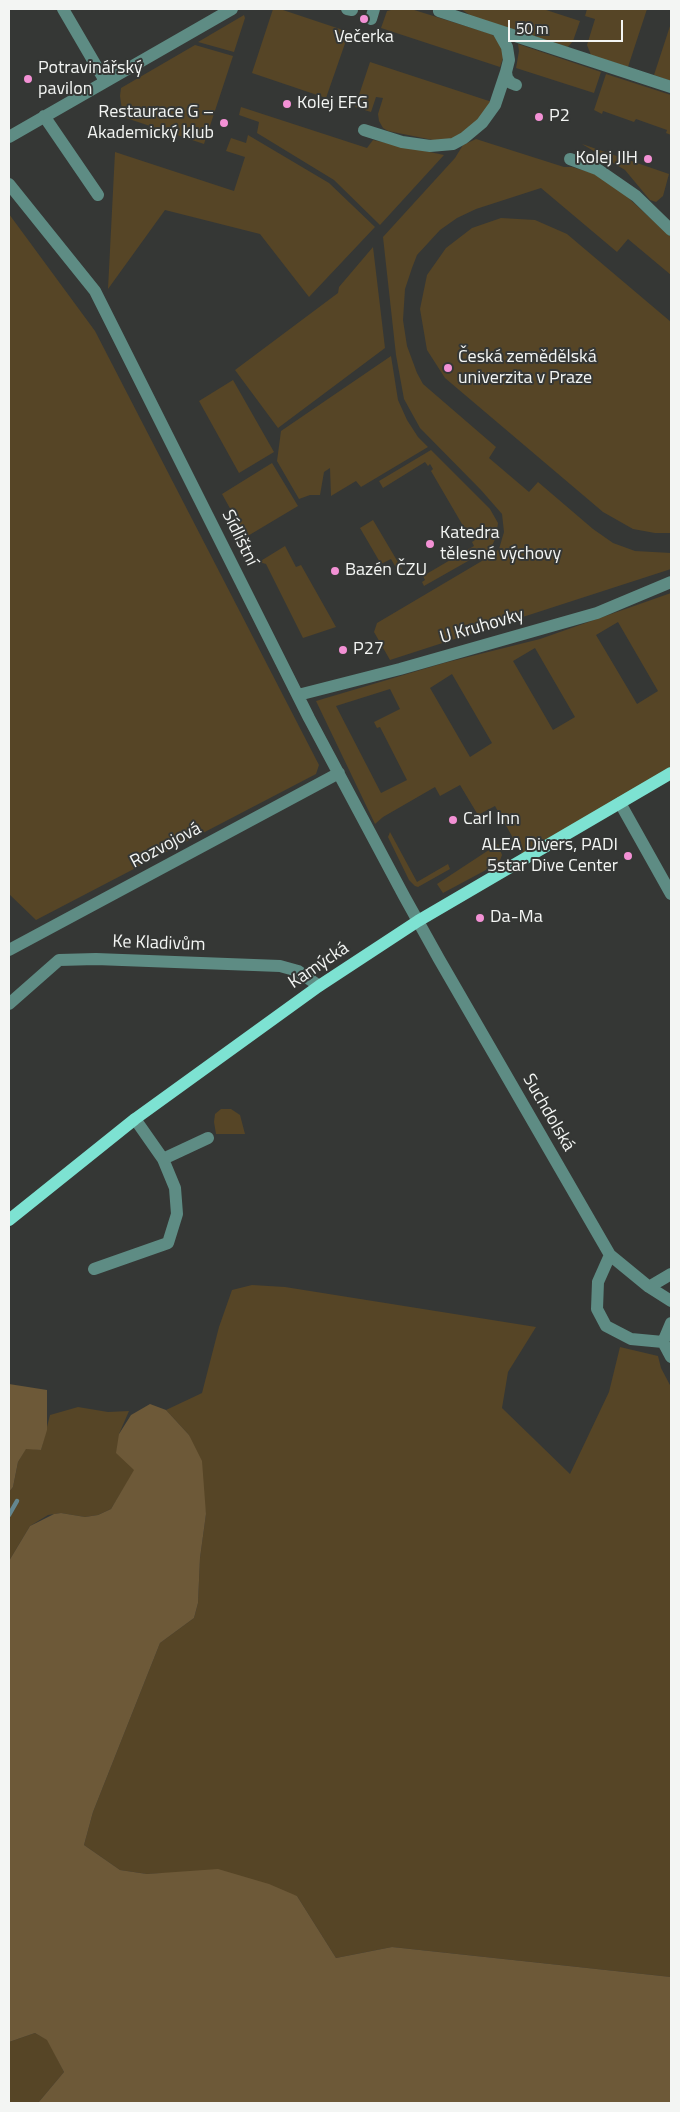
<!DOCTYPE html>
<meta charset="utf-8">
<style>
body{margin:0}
#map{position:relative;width:680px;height:2112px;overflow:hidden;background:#353735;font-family:"Titillium Web",sans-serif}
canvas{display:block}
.frame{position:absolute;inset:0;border:10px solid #f3f5f3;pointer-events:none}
.scale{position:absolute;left:508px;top:20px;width:115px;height:22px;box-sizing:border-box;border:2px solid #f3f5f3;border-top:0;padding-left:6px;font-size:15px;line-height:18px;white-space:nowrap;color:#f3f5f3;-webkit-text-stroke:4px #353735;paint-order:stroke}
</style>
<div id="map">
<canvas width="680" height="2112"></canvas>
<div class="frame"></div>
<div class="scale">50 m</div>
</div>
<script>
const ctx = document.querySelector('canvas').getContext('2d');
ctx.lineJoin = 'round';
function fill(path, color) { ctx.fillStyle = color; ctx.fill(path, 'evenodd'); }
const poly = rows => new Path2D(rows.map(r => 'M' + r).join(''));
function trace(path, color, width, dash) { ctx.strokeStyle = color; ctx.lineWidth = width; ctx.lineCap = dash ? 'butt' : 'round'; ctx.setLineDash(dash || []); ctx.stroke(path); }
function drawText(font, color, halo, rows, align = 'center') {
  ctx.font = font + ' "Titillium Web",sans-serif'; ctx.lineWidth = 4; ctx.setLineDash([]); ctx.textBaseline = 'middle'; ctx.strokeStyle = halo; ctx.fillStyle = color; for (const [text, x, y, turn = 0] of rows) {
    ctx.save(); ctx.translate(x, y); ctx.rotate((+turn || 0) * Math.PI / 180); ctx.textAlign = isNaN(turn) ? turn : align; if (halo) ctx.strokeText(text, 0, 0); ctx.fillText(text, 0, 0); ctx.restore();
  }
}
const green = poly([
 [273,9,280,9,349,32,326,98,252,73],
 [395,9,411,9,491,34,499,39,504,55,500,67,381,28,387,11],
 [461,9,543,9,580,21,573,41,568,47,471,16],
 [587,9,647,9,628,67,591,55,587,45,595,19,585,16],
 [244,15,245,18,234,52,198,42],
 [671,23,671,81,654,75],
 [518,44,601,72,594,93,516,68,519,51],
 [195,45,233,56,204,144,123,117,120,96,121,88],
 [370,62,489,101,495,102,462,137,438,141,388,131,383,128,379,121,378,114,383,98,376,97,371,112,355,107],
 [606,74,671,95,671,135,666,133,667,130,636,119,634,122,603,111,602,114,594,110],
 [241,107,367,148,373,140,444,155,380,225,334,180,257,133,259,122,239,115],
 [248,135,329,183,375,227,309,297,260,234,165,210,108,289,115,152,234,191,245,157,226,151,231,138,246,143],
 [476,139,564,167,572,167,599,175,622,192,671,237,671,275,628,239,617,252,541,188,476,209,457,218,440,230,417,255,412,268,405,289,403,320,407,346,417,373,423,384,496,447,489,458,529,492,538,482,593,529,613,543,635,551,671,553,671,569,390,660,374,632,377,623,492,555,499,549,504,532,502,514,481,490,420,428,404,399,396,355,383,237,455,158,463,145],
 [582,144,669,174,663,196,656,202,650,200,625,170],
 [9,214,95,331,319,765,316,774,36,920,9,894],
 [501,218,535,220,567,234,671,322,671,533,655,533,633,529,603,512,445,378,427,350,420,309,427,275,446,248,472,228],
 [373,247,385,348,278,428,235,370,338,293,339,287],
 [391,356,398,400,407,420,418,437,428,447,361,487,356,481,331,496,330,468,324,472,320,495,310,495,299,499,277,461,281,431],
 [233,380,274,452,239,473,199,401],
 [431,450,490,509,498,523,496,537,491,548,424,586,422,582,425,580,423,576,474,546,472,542,475,540,472,535,469,536,431,471,433,469,430,464,428,466,425,462,383,488,379,481],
 [272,463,298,506,246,537,222,494],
 [373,520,402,569,398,571,391,559,381,564,360,528],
 [285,546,296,567,301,565,336,627,303,638,266,564,259,562],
 [671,593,671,767,522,854,495,806,478,815,460,785,440,796,435,787,383,817,375,824,316,701,444,663,540,639],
 [618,622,658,691,637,704,596,635],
 [535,648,575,717,553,730,513,661],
 [452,674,492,743,470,757,430,688],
 [390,689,400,709,374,722,377,728,380,727,407,780,381,793,336,706],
 [390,832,417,882,448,864,450,869,418,887,415,886,409,880,388,837],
 [498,844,502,855,499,863,443,893,437,884],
 [221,1109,231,1109,240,1115,245,1134,216,1134,214,1122,215,1114],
 [252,1285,285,1287,536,1327,508,1372,502,1408,570,1474,609,1392,620,1347,658,1356,661,1368,671,1387,671,1977,392,1947,336,1958,297,1896,167,1873,147,1874,120,1870,84,1845,93,1812,160,1643,194,1618,198,1603,200,1558,206,1514,189,1435,166,1410,202,1393,219,1327,232,1290],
 [78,1407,108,1412,129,1411,119,1434,135,1470,111,1509,98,1515,85,1517,61,1513,48,1515,30,1526,9,1561,9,1492,13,1487,18,1462,26,1448,41,1450,50,1415],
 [35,2033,48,2040,64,2072,38,2103,9,2103,9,2042]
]);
const forest = poly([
 [9,1384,47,1390,47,1430,41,1450,26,1449,18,1462,13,1487,9,1492],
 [150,1404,166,1410,189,1435,202,1461,206,1514,200,1558,198,1603,194,1618,160,1643,93,1812,84,1845,120,1870,147,1874,218,1869,269,1884,297,1896,336,1958,392,1947,671,1977,671,2103,38,2103,64,2072,47,2040,35,2033,9,2042,9,1561,30,1526,54,1514,61,1513,85,1517,98,1515,111,1509,134,1470,116,1453,119,1434,131,1415]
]);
const stream = poly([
 [9,1515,17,1501]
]);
const minor = poly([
 [63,9,105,81],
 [347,9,352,10],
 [440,9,439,11,671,87],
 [371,19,374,9],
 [498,31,507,47,509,60,506,72,507,78,511,83,516,85],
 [44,116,98,195],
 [364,130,402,142,430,146,453,144,464,138,482,123,495,105,506,72],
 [9,137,232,9],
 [570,159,597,169,636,196,671,230],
 [9,184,95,291,309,718,404,896,439,959,610,1255,649,1287,671,1301],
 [298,695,400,669,597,613,671,582],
 [620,803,671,894],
 [9,950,339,773],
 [9,1004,59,960,96,959,280,966,298,971,319,986],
 [163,1159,208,1138],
 [610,1255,598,1282,597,1309,606,1326,631,1339,663,1342],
 [94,1269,168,1243,177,1214,175,1188,163,1159,135,1119],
 [649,1287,671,1274],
 [663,1342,671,1323],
 [663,1342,671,1357]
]);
const major = poly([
 [9,1220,135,1119,319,986,418,921,671,773]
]);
const markers = [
 [364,19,5,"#f391d5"],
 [28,79,5,"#f391d5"],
 [287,104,5,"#f391d5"],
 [539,117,5,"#f391d5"],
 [224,123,5,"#f391d5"],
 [648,159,5,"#f391d5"],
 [448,368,5,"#f391d5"],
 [430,544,5,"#f391d5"],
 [335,571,5,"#f391d5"],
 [343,650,5,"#f391d5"],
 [453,820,5,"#f391d5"],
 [628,856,5,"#f391d5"],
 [480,918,5,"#f391d5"]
];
const poiNames = [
 ["Večerka",364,38,"center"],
 ["Potravinářský",38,69],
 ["pavilon",38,90],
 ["Kolej EFG",297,104],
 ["Restaurace G –",214,113,"right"],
 ["Akademický klub",214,134,"right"],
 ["P2",549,117],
 ["Kolej JIH",638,159,"right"],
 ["Česká zemědělská",458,358],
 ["univerzita v Praze",458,379],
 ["Katedra",440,534],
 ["tělesné výchovy",440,555],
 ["Bazén ČZU",345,571],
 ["P27",353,650],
 ["Carl Inn",463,820],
 ["ALEA Divers, PADI",618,846,"right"],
 ["5star Dive Center",618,867,"right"],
 ["Da-Ma",490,918]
];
const streetNames = [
 ["Sídlištní",239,538,64],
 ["U Kruhovky",482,627,-16],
 ["Rozvojová",166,846,-28],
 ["Ke Kladivům",159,944,2],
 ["Kamýcká",319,966,-34],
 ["Suchdolská",548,1113,60]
];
fill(green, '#564526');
fill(forest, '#6d5938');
trace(stream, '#64868e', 4.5);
trace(minor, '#5e8c84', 12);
trace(major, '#7de2d2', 12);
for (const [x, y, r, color] of markers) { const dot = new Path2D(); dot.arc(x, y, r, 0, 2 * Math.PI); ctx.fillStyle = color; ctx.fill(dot); trace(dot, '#353735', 2); }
drawText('18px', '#f3f5f3', '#353735', poiNames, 'left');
drawText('18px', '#f3f5f3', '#353735', streetNames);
</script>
